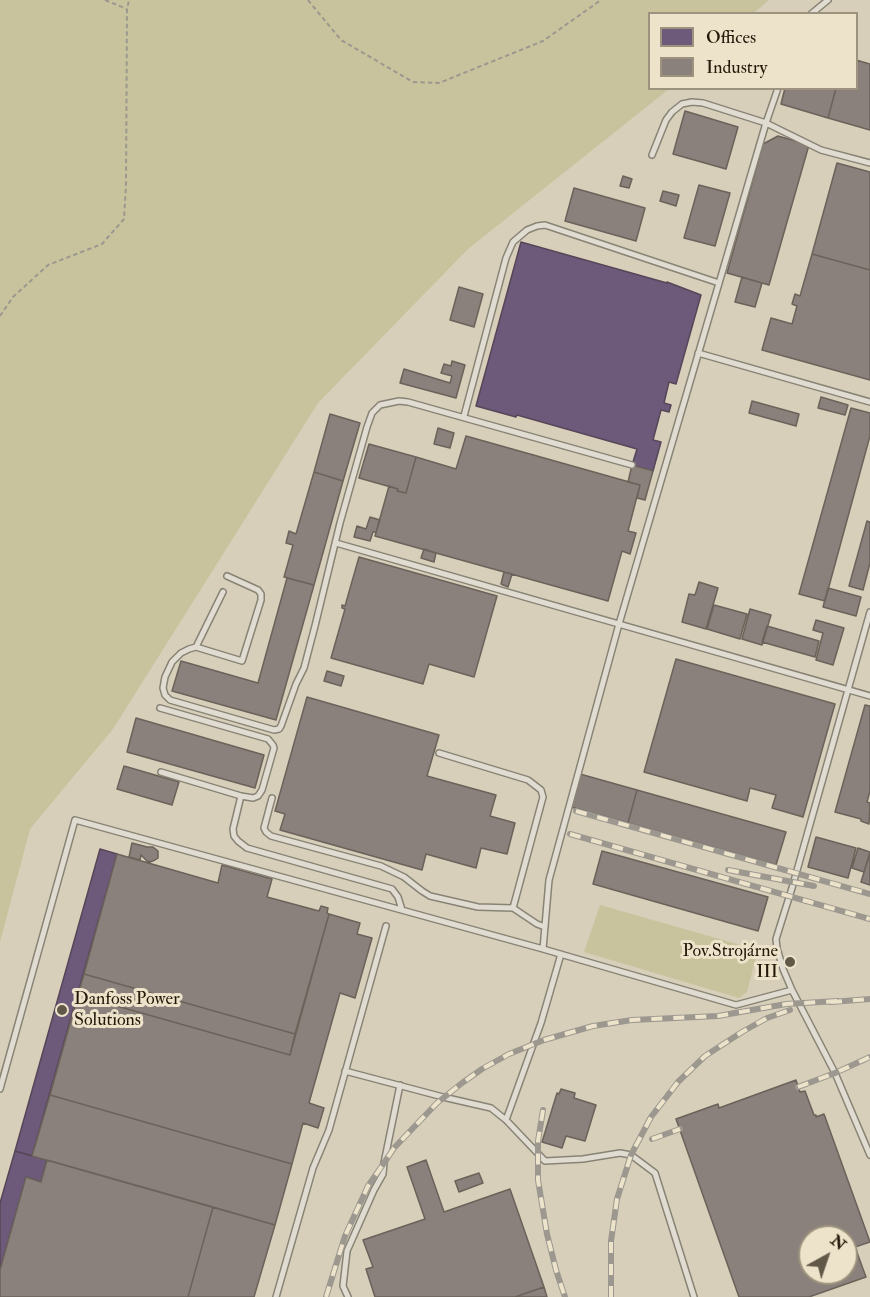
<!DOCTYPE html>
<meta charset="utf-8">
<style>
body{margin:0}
#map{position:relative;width:870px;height:1297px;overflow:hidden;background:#d7cfba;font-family:"IM FELL Double Pica",serif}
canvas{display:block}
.legend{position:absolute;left:648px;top:12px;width:210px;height:78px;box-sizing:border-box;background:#ede3ca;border:2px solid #9c927d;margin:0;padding:8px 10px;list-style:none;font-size:18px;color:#231809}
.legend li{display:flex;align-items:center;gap:12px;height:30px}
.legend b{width:30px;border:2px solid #9c927d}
.north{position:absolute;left:798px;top:1225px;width:60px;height:60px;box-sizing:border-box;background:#ede3ca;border:2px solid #9c927d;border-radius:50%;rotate:40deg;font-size:16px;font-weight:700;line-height:24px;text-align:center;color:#231809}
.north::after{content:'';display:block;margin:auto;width:21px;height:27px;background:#625847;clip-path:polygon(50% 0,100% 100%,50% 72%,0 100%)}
</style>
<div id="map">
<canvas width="870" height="1297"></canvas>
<ul class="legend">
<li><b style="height:16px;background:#6d597a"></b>Offices</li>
<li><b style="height:16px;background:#8a817c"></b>Industry</li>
</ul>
<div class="north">N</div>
</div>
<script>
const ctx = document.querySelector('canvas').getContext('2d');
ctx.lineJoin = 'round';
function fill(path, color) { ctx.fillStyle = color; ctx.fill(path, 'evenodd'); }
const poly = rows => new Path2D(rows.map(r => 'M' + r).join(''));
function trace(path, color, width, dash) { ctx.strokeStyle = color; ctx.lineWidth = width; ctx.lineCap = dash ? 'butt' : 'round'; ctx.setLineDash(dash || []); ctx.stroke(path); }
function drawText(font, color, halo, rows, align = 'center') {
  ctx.font = font + ' "IM FELL Double Pica",serif'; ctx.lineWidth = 6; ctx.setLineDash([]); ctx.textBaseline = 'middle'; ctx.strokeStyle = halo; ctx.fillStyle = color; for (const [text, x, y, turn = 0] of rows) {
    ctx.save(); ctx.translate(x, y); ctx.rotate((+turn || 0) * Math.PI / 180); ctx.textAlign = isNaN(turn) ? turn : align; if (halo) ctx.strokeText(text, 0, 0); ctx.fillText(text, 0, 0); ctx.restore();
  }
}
const green = poly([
 [0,0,769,0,754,13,650,14,650,88,669,89,468,249,318,403,113,729,30,829,0,942],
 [600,905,758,950,747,992,739,998,584,952]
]);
const offices = poly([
 [521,242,667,283,667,282,701,295,676,384,669,382,664,403,671,405,669,412,661,410,653,440,661,442,653,471,632,465,637,449,517,415,516,417,476,406,521,242],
 [100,849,117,854,32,1156,15,1151,100,849],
 [15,1151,47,1160,41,1182,26,1177,0,1270,0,1203,15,1151]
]);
const industry = poly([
 [856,60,870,64,870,130,828,118,836,88,856,88,856,60],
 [785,88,836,88,828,118,781,104,785,88],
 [685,111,738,127,726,169,673,154,685,111],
 [778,136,809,145,769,285,727,273,763,144,778,136],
 [837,163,870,172,870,270,812,254,837,163],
 [623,176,632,179,629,188,620,186,623,176],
 [699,185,730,193,715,246,684,238,699,185],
 [574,188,645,208,636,241,565,221,574,188],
 [663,191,679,195,676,206,660,201,663,191],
 [812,254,870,270,870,380,762,350,771,318,792,324,797,306,792,304,795,294,800,296,812,254],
 [742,277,762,283,755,307,735,302,742,277],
 [459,287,483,294,474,327,450,320,459,287],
 [452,361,465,365,456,398,400,383,404,369,450,383,452,376,441,373,444,364,451,366,452,361],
 [821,397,848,405,845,415,818,408,821,397],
 [752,401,799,414,796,426,749,413,752,401],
 [851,408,870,413,870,436,825,601,799,594,851,408],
 [330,414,360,423,343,481,314,472,330,414],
 [438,428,454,433,450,448,434,444,438,428],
 [466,436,640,485,628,531,636,533,630,554,622,551,608,601,375,536,389,486,398,489,397,491,406,493,416,457,456,469,466,436],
 [369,444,416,457,406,493,397,491,398,489,359,478,369,444],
 [632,465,653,471,645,500,637,498,640,485,628,482,632,465],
 [314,472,343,481,314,585,284,577,293,545,286,543,289,531,296,534,314,472],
 [370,517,380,520,376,532,373,532,370,541,354,537,357,526,366,529,370,517],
 [867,521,870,522,870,563,863,590,849,586,867,521],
 [424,549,436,553,434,562,421,558,424,549],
 [359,557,497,596,474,677,429,664,423,684,331,658,345,609,342,608,342,605,345,606,359,557],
 [504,572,512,574,508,587,501,584,504,572],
 [287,578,314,585,276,720,172,691,181,661,258,683,287,578],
 [699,582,718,588,706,629,682,622,689,594,695,595,699,582],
 [828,588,861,597,856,616,823,607,828,588],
 [714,605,747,614,740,639,707,629,714,605],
 [750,609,771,615,762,645,742,639,750,609],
 [816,620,844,628,833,665,816,660,823,633,813,630,816,620],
 [767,626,819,641,815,657,762,642,767,626],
 [676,659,835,704,803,817,772,808,776,795,750,788,747,801,644,772,676,659],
 [327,671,344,676,341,686,324,681,327,671],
 [307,697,439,735,427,776,496,795,490,816,515,823,507,854,481,848,476,868,426,854,422,870,280,830,285,814,275,811,307,697],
 [865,705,870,706,870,791,867,802,870,803,869,824,861,821,861,819,835,812,865,705],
 [136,718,264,755,255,788,127,752,136,718],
 [124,766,179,782,172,805,117,789,124,766],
 [580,774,637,790,628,823,571,807,580,774],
 [637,790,786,832,776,865,628,823,637,790],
 [816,837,856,848,848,878,808,867,816,837],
 [132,843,147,847,153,847,158,851,158,858,155,860,150,862,147,861,141,855,140,860,129,857,132,843],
 [858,848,870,852,864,872,852,868,858,848],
 [602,851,768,897,758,931,593,884,602,851],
 [870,853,870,885,861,882,870,853],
 [117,854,218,883,222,865,272,879,267,897,319,911,321,906,328,908,327,913,329,914,295,1034,84,974,117,854],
 [329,914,360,923,357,934,372,938,355,998,340,993,309,1103,324,1108,318,1128,303,1123,292,1164,50,1095,78,995,290,1055,329,914],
 [84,974,295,1034,290,1055,78,995,84,974],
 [796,1080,800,1092,805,1091,814,1115,816,1115,816,1117,824,1114,870,1242,855,1247,866,1277,809,1297,739,1297,676,1119,718,1104,719,1108,796,1080],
 [810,1237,846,1237,846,1273,810,1273,810,1237],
 [561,1089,575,1093,574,1098,596,1105,585,1141,566,1136,562,1148,542,1142,557,1093,559,1094,561,1089],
 [50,1095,292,1164,275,1225,32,1156,50,1095],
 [47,1160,213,1207,188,1297,0,1297,0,1270,26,1177,41,1182,47,1160],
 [426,1160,444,1212,510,1189,544,1287,515,1297,375,1297,366,1269,373,1267,363,1240,425,1219,407,1167,426,1160],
 [479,1173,483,1183,459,1192,455,1181,479,1173],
 [213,1207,275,1225,254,1297,188,1297,213,1207],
 [544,1287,547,1297,515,1297,544,1287]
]);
const path = poly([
 [105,0,127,9],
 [308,0,341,40,413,82,439,83,543,41,601,0],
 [0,316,13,297,48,265,102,244,124,219,126,185,127,9,129,0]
]);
const service = poly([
 [811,14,828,0],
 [652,155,666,120,672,112,682,104,692,102,703,103,766,123,778,88],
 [698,353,870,402],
 [464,416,506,258,513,242,527,230,537,226,545,225,719,283],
 [336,543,870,696],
 [227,576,258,590,261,594,261,600,242,661,196,647,189,649,181,653,172,662,165,677,163,688,165,695,170,700,274,730,279,729,281,726,296,684,304,668,315,626,340,523,367,427,372,413,380,405,399,401,408,402,632,465],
 [870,612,792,888,776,939,777,948,783,969,792,990,835,1073,870,1155],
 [196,647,223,592],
 [160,708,268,739,273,745,274,748,262,790,258,796,253,798,241,796],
 [439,753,528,780,541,790,543,797,513,908],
 [161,772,241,796,233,829,234,836,238,841,247,848,392,889,398,897,402,910],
 [272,798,264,828,266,832,271,836,381,866,404,877,422,891,430,896,478,907,513,908,537,924,545,927],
 [543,949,549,880,619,624,766,123,821,150,870,163],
 [345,1071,443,1097,491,1108,506,1120,545,1161,583,1159,620,1153,631,1155,655,1173,694,1297],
 [0,1089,75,820,543,949,736,1005,792,990],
 [506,1120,541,1023,561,954],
 [276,1297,313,1168,329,1130,386,926],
 [348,1297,343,1286,347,1251,374,1190,383,1174,384,1163,400,1085]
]);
const rail = poly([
 [576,811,870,894],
 [570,834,870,919],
 [728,870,814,886],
 [831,1002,870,999],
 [798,1087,835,1073,870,1057],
 [543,1110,538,1141,538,1180,547,1234,556,1270,565,1297],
 [652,1139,680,1129],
 [326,1297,345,1236,368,1186,384,1163,394,1148,437,1103,462,1083,482,1069,509,1054,544,1040,593,1026,632,1020,718,1016,786,1004,838,1001],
 [611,1297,611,1241,617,1199,631,1155,651,1117,678,1082,705,1056,742,1032,767,1018,790,1010]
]);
const markers = [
 [790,962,6,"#625847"],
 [62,1010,6,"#625847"]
];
const poiNames = [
 ["Pov.Strojárne",778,952],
 ["III",778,973],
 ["Danfoss Power",74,1000,"left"],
 ["Solutions",74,1021,"left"]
];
fill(green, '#c8c39d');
fill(offices, '#6d597a');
trace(offices, '#574658', 1.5);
fill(industry, '#8a817c');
trace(industry, '#6b625a', 1.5);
trace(service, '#888375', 8);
trace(path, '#9c988f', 2, [4.5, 3]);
trace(service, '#e0dcd1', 5);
trace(rail, '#9c988f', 6);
trace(rail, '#ede3ca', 4, [11]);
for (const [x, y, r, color] of markers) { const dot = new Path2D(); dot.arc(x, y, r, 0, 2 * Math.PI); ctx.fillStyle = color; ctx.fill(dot); trace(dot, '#ede3ca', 2); }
drawText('18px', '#231809', '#ede3ca', poiNames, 'right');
</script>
